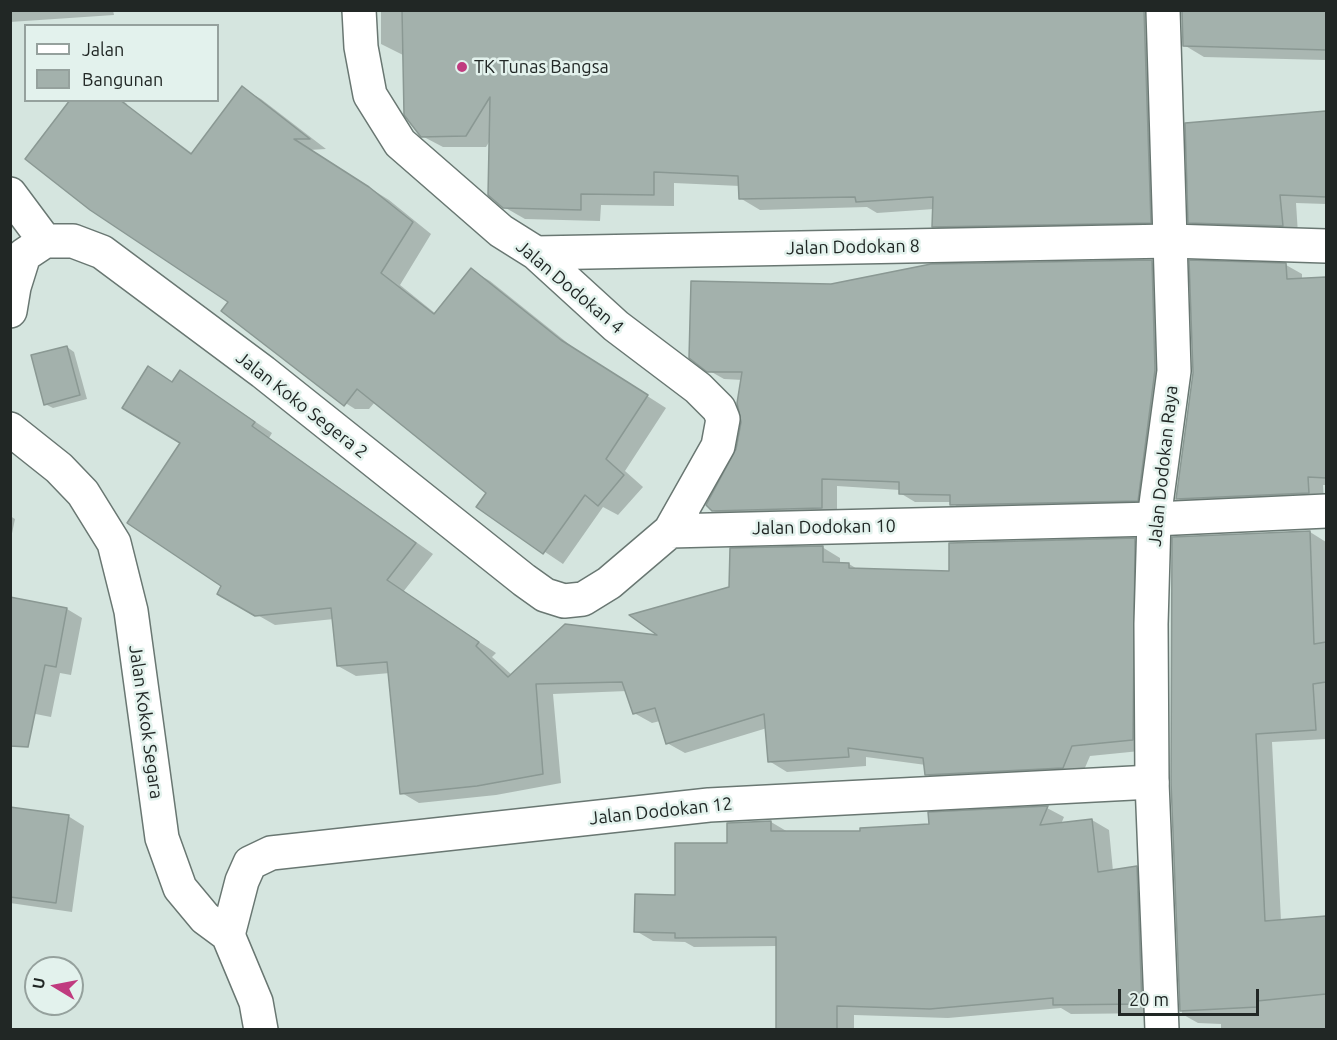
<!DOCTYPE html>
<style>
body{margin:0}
#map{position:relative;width:1337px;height:1040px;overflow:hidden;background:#d5e5df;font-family:Ubuntu,sans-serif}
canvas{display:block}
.frame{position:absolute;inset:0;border:12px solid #212725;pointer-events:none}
.legend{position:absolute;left:24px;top:24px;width:195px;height:78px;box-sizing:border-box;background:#e3f2ed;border:2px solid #95a19d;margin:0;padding:8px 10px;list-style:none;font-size:18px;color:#212725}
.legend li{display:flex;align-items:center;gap:12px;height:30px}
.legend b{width:30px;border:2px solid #95a19d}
.north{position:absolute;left:24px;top:956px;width:60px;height:60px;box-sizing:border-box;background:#e3f2ed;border:2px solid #95a19d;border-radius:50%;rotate:280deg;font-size:16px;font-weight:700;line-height:24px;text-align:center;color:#212725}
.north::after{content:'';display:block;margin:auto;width:21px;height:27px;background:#c03b7f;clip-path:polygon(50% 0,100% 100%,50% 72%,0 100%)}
.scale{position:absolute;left:1118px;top:989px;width:141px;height:27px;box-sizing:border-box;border:3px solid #212725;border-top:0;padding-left:8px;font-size:18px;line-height:21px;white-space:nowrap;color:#212725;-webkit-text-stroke:4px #e3f2ed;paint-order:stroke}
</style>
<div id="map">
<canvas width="1337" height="1040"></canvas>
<div class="frame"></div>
<ul class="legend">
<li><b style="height:8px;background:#fff"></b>Jalan</li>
<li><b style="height:16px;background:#a3b1ac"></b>Bangunan</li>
</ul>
<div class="north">U</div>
<div class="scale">20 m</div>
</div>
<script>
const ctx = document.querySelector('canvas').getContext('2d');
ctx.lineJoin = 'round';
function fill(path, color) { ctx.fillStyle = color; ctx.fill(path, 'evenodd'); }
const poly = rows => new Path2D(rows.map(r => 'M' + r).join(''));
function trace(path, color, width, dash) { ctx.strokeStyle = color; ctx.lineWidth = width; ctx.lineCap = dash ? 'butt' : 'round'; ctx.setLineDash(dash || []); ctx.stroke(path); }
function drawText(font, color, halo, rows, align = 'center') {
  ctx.font = font + ' Ubuntu,sans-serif'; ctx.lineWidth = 5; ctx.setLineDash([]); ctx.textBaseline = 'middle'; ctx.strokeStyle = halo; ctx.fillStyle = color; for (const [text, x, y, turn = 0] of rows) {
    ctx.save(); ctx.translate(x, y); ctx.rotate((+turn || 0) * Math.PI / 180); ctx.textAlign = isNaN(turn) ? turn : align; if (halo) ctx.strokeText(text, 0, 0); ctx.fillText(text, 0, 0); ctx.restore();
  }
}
const shadow = poly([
 [10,10,113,10,114,15,10,22],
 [381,10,1168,10,1170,233,954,237,934,226,934,209,877,213,867,207,760,210,740,198,740,186,674,183,674,206,601,205,600,221,525,219,504,207,491,139,486,147,443,147,422,136,405,56,381,44],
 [1181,10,1326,10,1326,60,1204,57,1184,45],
 [242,88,261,99,326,149,309,150,389,200,431,234,400,285,436,314,471,270,490,281,580,353,666,408,625,471,643,487,618,515,603,507,563,564,478,507,488,492,375,402,369,409,355,409,336,397,230,302,72,100,122,100,127,104,129,115,136,114,155,126,193,154],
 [1326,113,1326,204,1296,203,1298,234,1206,231,1190,222,1187,125],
 [1151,262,1167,270,1153,509,966,513,951,502,915,502,900,493,900,490,837,486,837,516,728,519,712,510,738,450,743,422,743,380,724,379,708,370,831,286],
 [1286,265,1302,274,1302,280,1326,278,1326,485,1323,485,1324,501,1193,508,1177,498],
 [67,347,74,352,87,399,53,408,45,404],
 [173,383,198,383,272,433,269,438,433,554,403,592,496,653,492,657,512,675,663,637,730,589,822,547,840,558,840,564,849,564,859,570,950,572,1134,540,1152,550,1150,750,1090,756,1081,777,944,784,926,774,926,765,866,757,866,766,787,772,769,761,767,728,685,753,667,743,660,721,652,723,634,713,627,691,553,694,561,783,496,795,419,803,402,793,390,673,356,676,338,666,334,619,275,625,219,593,223,586,183,443],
 [10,516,15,519,10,543],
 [1310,532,1326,542,1326,739,1272,742,1281,921,1326,917,1326,1030,1221,1030,1221,1024,1198,1023,1182,1014,1172,782],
 [10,599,67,609,82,618,71,675,60,673,51,717,10,709],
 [10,808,68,816,84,826,72,912,10,903],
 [1047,808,1064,817,1061,824,1092,820,1109,830,1113,871,1136,867,1153,877,1159,1013,1071,1014,1061,1008,948,1018,854,1015,854,1030,778,1030,777,946,694,947,685,942,653,941,636,931,677,896,728,844,771,822,788,832,862,832,930,826,929,814]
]);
const building = poly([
 [402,10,1144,10,1151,223,932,227,933,197,856,202,855,197,739,199,738,176,654,172,654,195,581,194,581,210,503,208,488,195,490,97,466,136,421,137,404,115,402,10],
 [1182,10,1326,10,1326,50,1183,46,1182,10],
 [242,86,310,139,294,139,369,187,413,222,381,273,434,314,471,268,561,340,648,395,606,459,624,475,598,506,585,495,543,554,476,507,486,493,357,389,344,406,221,311,228,302,90,210,25,159,70,100,120,100,191,154,242,86],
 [1326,111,1326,197,1280,195,1283,226,1188,223,1185,123,1326,111],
 [1152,260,1155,370,1138,501,950,505,950,495,899,494,899,482,822,479,822,508,712,511,706,505,736,449,741,422,737,403,742,372,707,372,689,358,691,281,831,284,931,264,1152,260],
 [1189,260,1286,263,1287,279,1326,277,1326,478,1308,477,1309,493,1176,499,1193,373,1189,260],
 [67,346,80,395,44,405,31,355,67,346],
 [148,366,172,382,180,370,255,422,252,426,416,543,387,580,479,642,476,646,508,677,565,624,657,635,629,615,729,587,730,548,823,546,823,562,849,563,849,568,949,571,949,543,1135,538,1133,740,1072,746,1063,768,925,775,923,758,848,748,849,757,768,762,764,714,666,744,655,708,633,714,622,682,536,684,543,774,477,786,400,794,387,662,337,666,331,608,255,616,217,594,221,586,127,523,180,443,122,408,148,366],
 [1310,531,1314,644,1326,642,1326,682,1313,684,1316,730,1256,734,1265,921,1326,916,1326,994,1257,1001,1258,1007,1180,1011,1171,782,1172,537,1310,531],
 [10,597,67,608,56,667,45,665,28,747,10,746,10,597],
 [1048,806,1040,825,1092,819,1098,872,1137,866,1142,1004,1053,1005,1053,998,930,1009,837,1006,837,1029,776,1029,776,937,675,938,675,933,634,932,635,894,675,895,675,843,727,843,727,823,771,821,771,831,860,831,860,828,929,824,928,812,1048,806],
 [10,807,69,815,56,903,10,897,10,807]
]);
const minor = poly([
 [359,10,361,47,370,95,400,143,501,231,536,253,616,326,698,388,719,409,723,419,718,446,670,531],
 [10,194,45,241],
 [536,253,1171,241,1326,246],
 [10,311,14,287,24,255,45,241,73,241,102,252,263,372,524,580,545,595,564,601,583,599,609,583,670,531,1154,519,1326,511],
 [228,935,242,881,250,863,271,853,709,805,1152,782]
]);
const tertiary = poly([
 [10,429,59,468,83,493,114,543,131,611,162,838,180,888,205,918,228,935,256,1002,261,1030],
 [1162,1030,1152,782,1151,624,1154,519,1174,371,1163,10]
]);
const markers = [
 [462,67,6,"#c03b7f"]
];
const poiNames = [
 ["TK Tunas Bangsa",474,67]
];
const streetNames = [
 ["Jalan Dodokan 8",853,247,-1],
 ["Jalan Dodokan 4",570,287,40],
 ["Jalan Koko Segera 2",302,405,38],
 ["Jalan Dodokan Raya",1163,466,-84],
 ["Jalan Dodokan 10",824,527,-1],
 ["Jalan Kokok Segara",146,722,82],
 ["Jalan Dodokan 12",661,811,-6]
];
fill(shadow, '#0003');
fill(building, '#a3b1ac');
trace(building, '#8a9893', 1.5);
trace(minor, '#697772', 36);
trace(tertiary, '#697772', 36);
trace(minor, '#fff', 33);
trace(tertiary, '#fff', 33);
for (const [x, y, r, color] of markers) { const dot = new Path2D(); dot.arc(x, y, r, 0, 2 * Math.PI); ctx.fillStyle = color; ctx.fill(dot); trace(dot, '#e3f2ed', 2); }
drawText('18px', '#212725', '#e3f2ed', poiNames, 'left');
drawText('18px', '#212725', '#e3f2ed', streetNames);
</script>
